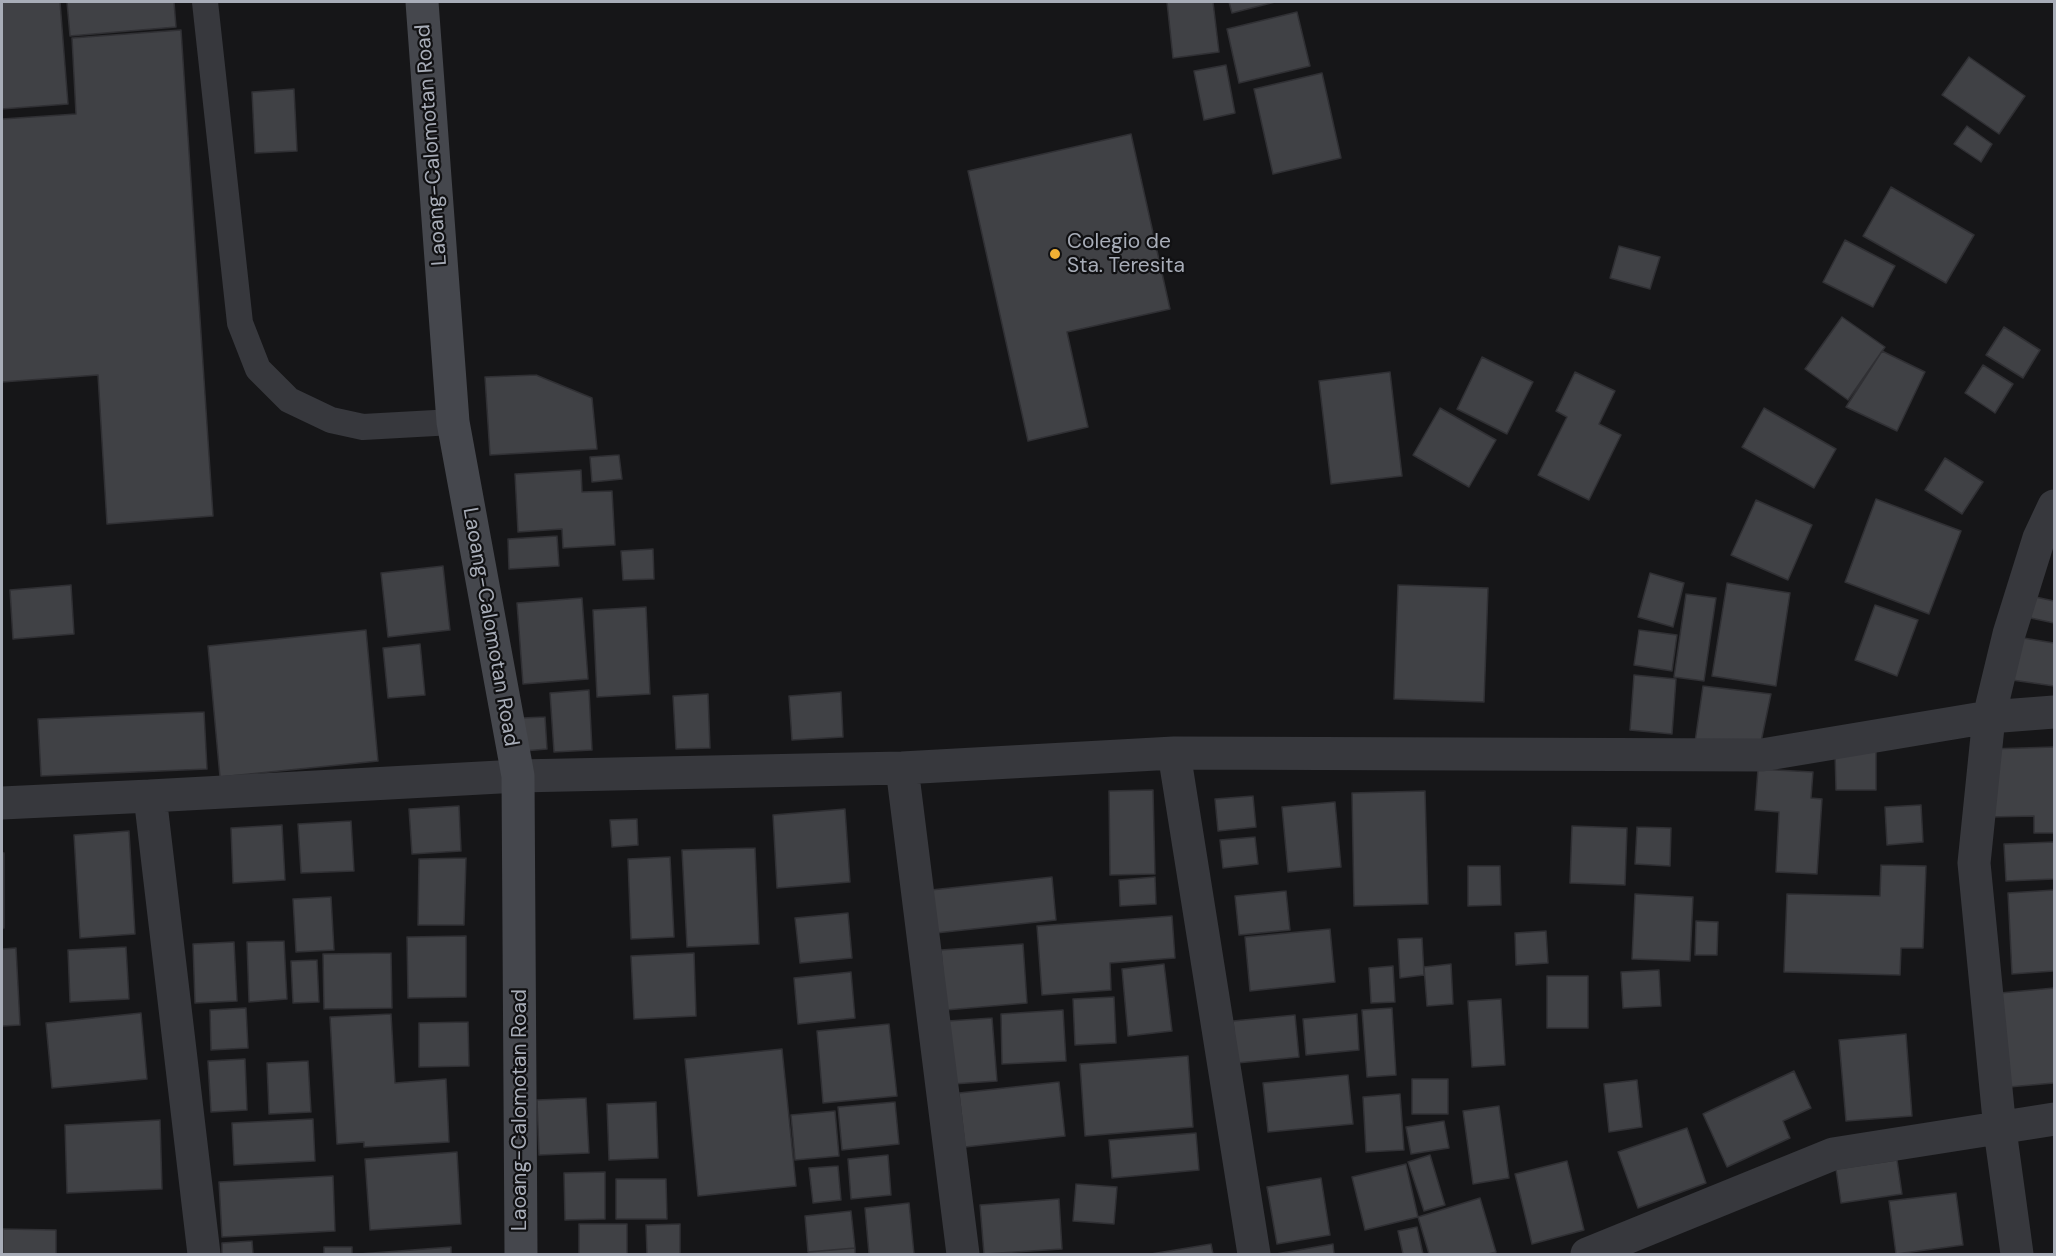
<!DOCTYPE html>
<style>
body{margin:0}
#map{position:relative;width:2056px;height:1256px;overflow:hidden;background:#161618;font-family:"DM Sans",sans-serif}
canvas{display:block}
.frame{position:absolute;inset:0;border:3px solid #a8adb8;pointer-events:none}
</style>
<div id="map">
<canvas width="2056" height="1256"></canvas>
<div class="frame"></div>
</div>
<script>
const ctx = document.querySelector('canvas').getContext('2d');
ctx.lineJoin = 'round';
function fill(path, color) { ctx.fillStyle = color; ctx.fill(path, 'evenodd'); }
const poly = rows => new Path2D(rows.map(r => 'M' + r).join(''));
function trace(path, color, width, dash) { ctx.strokeStyle = color; ctx.lineWidth = width; ctx.lineCap = dash ? 'butt' : 'round'; ctx.setLineDash(dash || []); ctx.stroke(path); }
function drawText(font, color, halo, rows, align = 'center') {
  ctx.font = font + ' "DM Sans",sans-serif'; ctx.lineWidth = 4.5; ctx.setLineDash([]); ctx.textBaseline = 'middle'; ctx.strokeStyle = halo; ctx.fillStyle = color; for (const [text, x, y, turn = 0] of rows) {
    ctx.save(); ctx.translate(x, y); ctx.rotate((+turn || 0) * Math.PI / 180); ctx.textAlign = isNaN(turn) ? turn : align; if (halo) ctx.strokeText(text, 0, 0); ctx.fillText(text, 0, 0); ctx.restore();
  }
}
const building = poly([
 [2,2,60,2,68,104,2,109,2,2],
 [67,2,174,2,176,27,70,36,67,2],
 [1167,2,1213,2,1219,52,1173,58,1167,2],
 [1229,2,1275,2,1232,13,1229,2],
 [1297,12,1310,66,1239,83,1227,29,1297,12],
 [181,30,213,516,107,524,98,375,2,382,2,119,76,114,72,38,181,30],
 [1969,57,2025,96,1999,134,1942,95,1969,57],
 [1226,65,1235,113,1204,120,1194,71,1226,65],
 [1322,73,1341,158,1273,174,1254,89,1322,73],
 [294,89,297,151,255,153,252,92,294,89],
 [1967,126,1992,144,1981,162,1954,144,1967,126],
 [1131,134,1170,309,1067,332,1088,427,1028,441,968,171,1131,134],
 [1891,187,1974,235,1946,283,1863,236,1891,187],
 [1845,240,1895,266,1873,307,1823,282,1845,240],
 [1619,246,1660,257,1650,289,1610,278,1619,246],
 [1842,317,1885,347,1848,400,1805,369,1842,317],
 [2004,327,2040,350,2023,378,1986,355,2004,327],
 [1882,351,1925,372,1897,431,1846,407,1882,351],
 [1482,357,1533,382,1507,434,1457,409,1482,357],
 [1983,365,2013,384,1995,413,1965,393,1983,365],
 [1390,372,1402,476,1331,484,1319,381,1390,372],
 [1575,372,1615,391,1599,424,1621,435,1589,500,1538,475,1567,417,1556,411,1575,372],
 [536,375,592,398,597,449,490,455,485,377,536,375],
 [1440,408,1496,440,1469,487,1413,455,1440,408],
 [1764,408,1836,449,1814,488,1742,447,1764,408],
 [619,455,622,479,592,482,590,457,619,455],
 [1945,458,1983,482,1962,514,1925,490,1945,458],
 [581,470,582,492,612,491,615,545,563,548,562,529,518,532,515,474,581,470],
 [1876,499,1961,531,1929,614,1845,582,1876,499],
 [1756,500,1812,525,1788,580,1731,555,1756,500],
 [557,536,559,566,509,569,508,539,557,536],
 [653,549,654,579,623,580,621,551,653,549],
 [443,566,450,630,388,637,381,573,443,566],
 [1650,573,1684,583,1673,627,1638,617,1650,573],
 [1727,583,1790,593,1776,686,1712,676,1727,583],
 [71,585,74,634,13,639,10,590,71,585],
 [1398,585,1488,588,1484,702,1394,699,1398,585],
 [1686,594,1716,598,1704,681,1674,677,1686,594],
 [2031,596,2054,601,2054,623,2026,617,2031,596],
 [582,598,588,679,523,684,517,603,582,598],
 [1875,605,1918,620,1897,676,1855,660,1875,605],
 [646,607,650,694,597,697,593,610,646,607],
 [366,630,378,761,220,777,208,646,366,630],
 [1639,630,1677,635,1672,671,1634,665,1639,630],
 [2011,636,2054,643,2054,686,2005,679,2011,636],
 [420,644,425,695,388,698,383,648,420,644],
 [1634,675,1676,679,1672,734,1630,730,1634,675],
 [1703,686,1771,694,1761,742,1695,742,1703,686],
 [589,690,592,750,554,752,550,693,589,690],
 [841,692,843,737,792,740,789,696,841,692],
 [708,694,710,748,676,749,673,696,708,694],
 [204,712,207,769,41,776,38,719,204,712],
 [545,717,547,749,524,751,522,718,545,717],
 [2054,747,2054,833,2034,833,2034,816,1990,817,1988,749,2054,747],
 [1876,751,1876,790,1836,790,1835,752,1876,751],
 [1758,769,1813,772,1811,798,1822,799,1817,874,1776,872,1779,812,1755,810,1758,769],
 [1153,790,1155,874,1110,875,1109,791,1153,790],
 [1425,791,1428,904,1354,906,1352,793,1425,791],
 [1253,796,1256,827,1218,831,1215,799,1253,796],
 [1335,802,1341,867,1288,872,1282,807,1335,802],
 [1921,805,1923,842,1887,845,1885,807,1921,805],
 [459,806,461,851,412,854,409,809,459,806],
 [845,809,850,882,777,888,773,815,845,809],
 [637,819,638,845,612,847,610,820,637,819],
 [351,821,354,871,301,873,298,824,351,821],
 [282,825,285,880,233,883,231,828,282,825],
 [1572,826,1627,828,1625,885,1570,883,1572,826],
 [1637,827,1671,828,1670,866,1635,864,1637,827],
 [129,831,135,934,80,938,74,835,129,831],
 [1255,837,1258,864,1223,868,1220,840,1255,837],
 [2054,842,2054,879,2006,881,2004,844,2054,842],
 [755,848,759,944,687,947,682,850,755,848],
 [2,853,4,853,4,928,2,928,2,853],
 [670,857,674,937,631,939,628,859,670,857],
 [466,858,464,925,418,925,419,859,466,858],
 [1881,865,1926,866,1923,948,1901,948,1900,975,1784,972,1787,894,1880,896,1881,865],
 [1468,866,1500,866,1501,905,1468,906,1468,866],
 [1052,877,1056,920,936,933,931,890,1052,877],
 [1155,877,1156,904,1120,906,1119,880,1155,877],
 [2054,890,2054,971,2012,974,2008,893,2054,890],
 [1286,891,1290,930,1239,935,1235,896,1286,891],
 [1635,894,1693,897,1690,961,1632,959,1635,894],
 [331,897,334,950,296,952,293,899,331,897],
 [848,913,852,958,800,963,795,918,848,913],
 [1172,916,1175,958,1110,963,1111,990,1042,995,1037,926,1172,916],
 [1696,921,1718,922,1717,955,1695,955,1696,921],
 [1330,929,1335,982,1250,991,1245,937,1330,929],
 [1546,931,1548,963,1516,965,1515,933,1546,931],
 [466,936,466,997,408,998,407,937,466,936],
 [1422,938,1424,975,1400,978,1398,939,1422,938],
 [284,941,287,999,249,1002,247,942,284,941],
 [234,942,237,1001,195,1003,193,944,234,942],
 [1023,944,1027,1003,946,1010,941,950,1023,944],
 [126,947,129,999,70,1002,68,950,126,947],
 [16,948,20,1025,2,1026,2,949,16,948],
 [391,953,392,1008,324,1009,323,954,391,953],
 [694,953,696,1016,634,1019,631,956,694,953],
 [317,960,319,1002,293,1003,291,961,317,960],
 [1164,964,1172,1031,1128,1036,1122,969,1164,964],
 [1451,964,1453,1004,1427,1006,1424,967,1451,964],
 [1393,966,1395,1002,1371,1003,1369,968,1393,966],
 [1659,970,1661,1006,1623,1008,1621,972,1659,970],
 [851,972,855,1018,798,1024,794,978,851,972],
 [1547,976,1588,976,1588,1028,1547,1028,1547,976],
 [2054,988,2054,1083,2009,1087,2000,993,2054,988],
 [1114,997,1116,1043,1075,1045,1073,999,1114,997],
 [1501,999,1505,1065,1472,1067,1468,1001,1501,999],
 [246,1008,248,1048,211,1050,210,1010,246,1008],
 [1392,1008,1396,1075,1367,1077,1362,1010,1392,1008],
 [1063,1010,1066,1061,1002,1064,1001,1014,1063,1010],
 [141,1013,147,1079,52,1088,46,1023,141,1013],
 [391,1014,395,1083,446,1079,449,1142,364,1147,364,1142,337,1144,330,1017,391,1014],
 [1357,1014,1359,1050,1306,1055,1303,1019,1357,1014],
 [1295,1015,1299,1057,1237,1063,1233,1021,1295,1015],
 [992,1018,997,1081,953,1084,948,1021,992,1018],
 [468,1022,469,1066,419,1067,419,1023,468,1022],
 [889,1024,897,1096,823,1103,817,1031,889,1024],
 [1906,1034,1912,1116,1846,1121,1839,1040,1906,1034],
 [782,1049,796,1186,698,1196,685,1059,782,1049],
 [1188,1056,1193,1127,1085,1136,1080,1064,1188,1056],
 [245,1059,247,1110,211,1112,208,1061,245,1059],
 [308,1061,311,1112,269,1114,267,1063,308,1061],
 [1794,1071,1811,1108,1783,1121,1790,1138,1727,1167,1703,1114,1794,1071],
 [1348,1075,1353,1124,1268,1132,1263,1083,1348,1075],
 [1412,1079,1448,1079,1448,1114,1412,1114,1412,1079],
 [1637,1080,1642,1127,1609,1132,1604,1084,1637,1080],
 [1059,1082,1065,1136,965,1147,959,1093,1059,1082],
 [1400,1094,1404,1150,1366,1152,1363,1097,1400,1094],
 [586,1098,589,1153,539,1155,537,1100,586,1098],
 [656,1102,658,1158,609,1160,607,1104,656,1102],
 [895,1102,899,1144,842,1150,838,1107,895,1102],
 [1499,1106,1509,1178,1473,1184,1463,1111,1499,1106],
 [835,1111,839,1156,795,1160,791,1115,835,1111],
 [313,1119,315,1161,234,1165,232,1123,313,1119],
 [160,1120,162,1189,67,1193,65,1125,160,1120],
 [1444,1121,1449,1148,1411,1154,1406,1127,1444,1121],
 [1687,1128,1706,1183,1638,1208,1618,1152,1687,1128],
 [1196,1133,1199,1170,1112,1178,1109,1140,1196,1133],
 [457,1152,461,1224,370,1230,365,1159,457,1152],
 [888,1155,891,1195,851,1199,848,1159,888,1155],
 [1430,1155,1445,1205,1424,1211,1408,1162,1430,1155],
 [1897,1160,1902,1194,1841,1203,1836,1169,1897,1160],
 [1567,1161,1584,1230,1532,1244,1515,1174,1567,1161],
 [1406,1164,1418,1217,1365,1230,1352,1177,1406,1164],
 [838,1166,841,1200,813,1203,809,1168,838,1166],
 [605,1172,605,1219,565,1220,564,1173,605,1172],
 [333,1176,335,1231,222,1237,219,1182,333,1176],
 [1321,1178,1330,1235,1277,1244,1267,1187,1321,1178],
 [616,1179,666,1179,667,1219,616,1219,616,1179],
 [1076,1184,1117,1187,1114,1224,1073,1221,1076,1184],
 [1956,1193,1963,1245,1896,1254,1889,1201,1956,1193],
 [1480,1198,1496,1252,1488,1254,1429,1254,1418,1217,1480,1198],
 [1059,1199,1062,1249,984,1254,980,1205,1059,1199],
 [909,1203,914,1254,869,1254,865,1208,909,1203],
 [851,1211,855,1248,808,1252,805,1216,851,1211],
 [579,1224,627,1224,627,1254,579,1254,579,1224],
 [680,1224,680,1254,647,1254,646,1225,680,1224],
 [1417,1227,1423,1254,1403,1254,1398,1231,1417,1227],
 [3,1229,56,1230,56,1254,3,1254,3,1229],
 [252,1241,253,1254,222,1254,222,1243,252,1241],
 [1211,1244,1213,1254,1151,1254,1211,1244],
 [1333,1244,1334,1254,1276,1254,1333,1244],
 [324,1247,352,1247,352,1254,324,1254,324,1247],
 [451,1247,451,1254,359,1254,451,1247],
 [855,1248,855,1254,809,1254,809,1252,855,1248]
]);
const lane = poly([
 [205,2,240,323,258,369,289,400,331,420,363,427,453,422]
]);
const street = poly([
 [1174,753,1254,1254],
 [902,768,963,1254],
 [150,796,518,776,902,768,1174,753,1762,755,1989,717,2054,712],
 [2,803,150,796,204,1254],
 [1587,1254,1833,1154,2054,1119],
 [2017,1254,2000,1130,1974,863,1989,717,2009,634,2039,538,2054,506]
]);
const secondary = poly([
 [422,2,453,422,518,776,521,1254]
]);
const markers = [
 [1055,254,6,"#f2b134"]
];
const streetNames = [
 ["Laoang-Calomotan Road",432,145,-94],
 ["Laoang-Calomotan Road",490,627,80],
 ["Laoang-Calomotan Road",520,1110,-90]
];
const poiNames = [
 ["Colegio de",1067,242],
 ["Sta. Teresita",1067,266]
];
fill(building, '#404145');
trace(building, '#303034', 1.5);
trace(lane, '#37383d', 26);
trace(street, '#37383d', 33);
trace(secondary, '#45474d', 33);
for (const [x, y, r, color] of markers) { const dot = new Path2D(); dot.arc(x, y, r, 0, 2 * Math.PI); ctx.fillStyle = color; ctx.fill(dot); trace(dot, '#111113', 2); }
drawText('21px', '#a8adb8', '#111113', streetNames);
drawText('21px', '#a8adb8', '#111113', poiNames, 'left');
</script>
